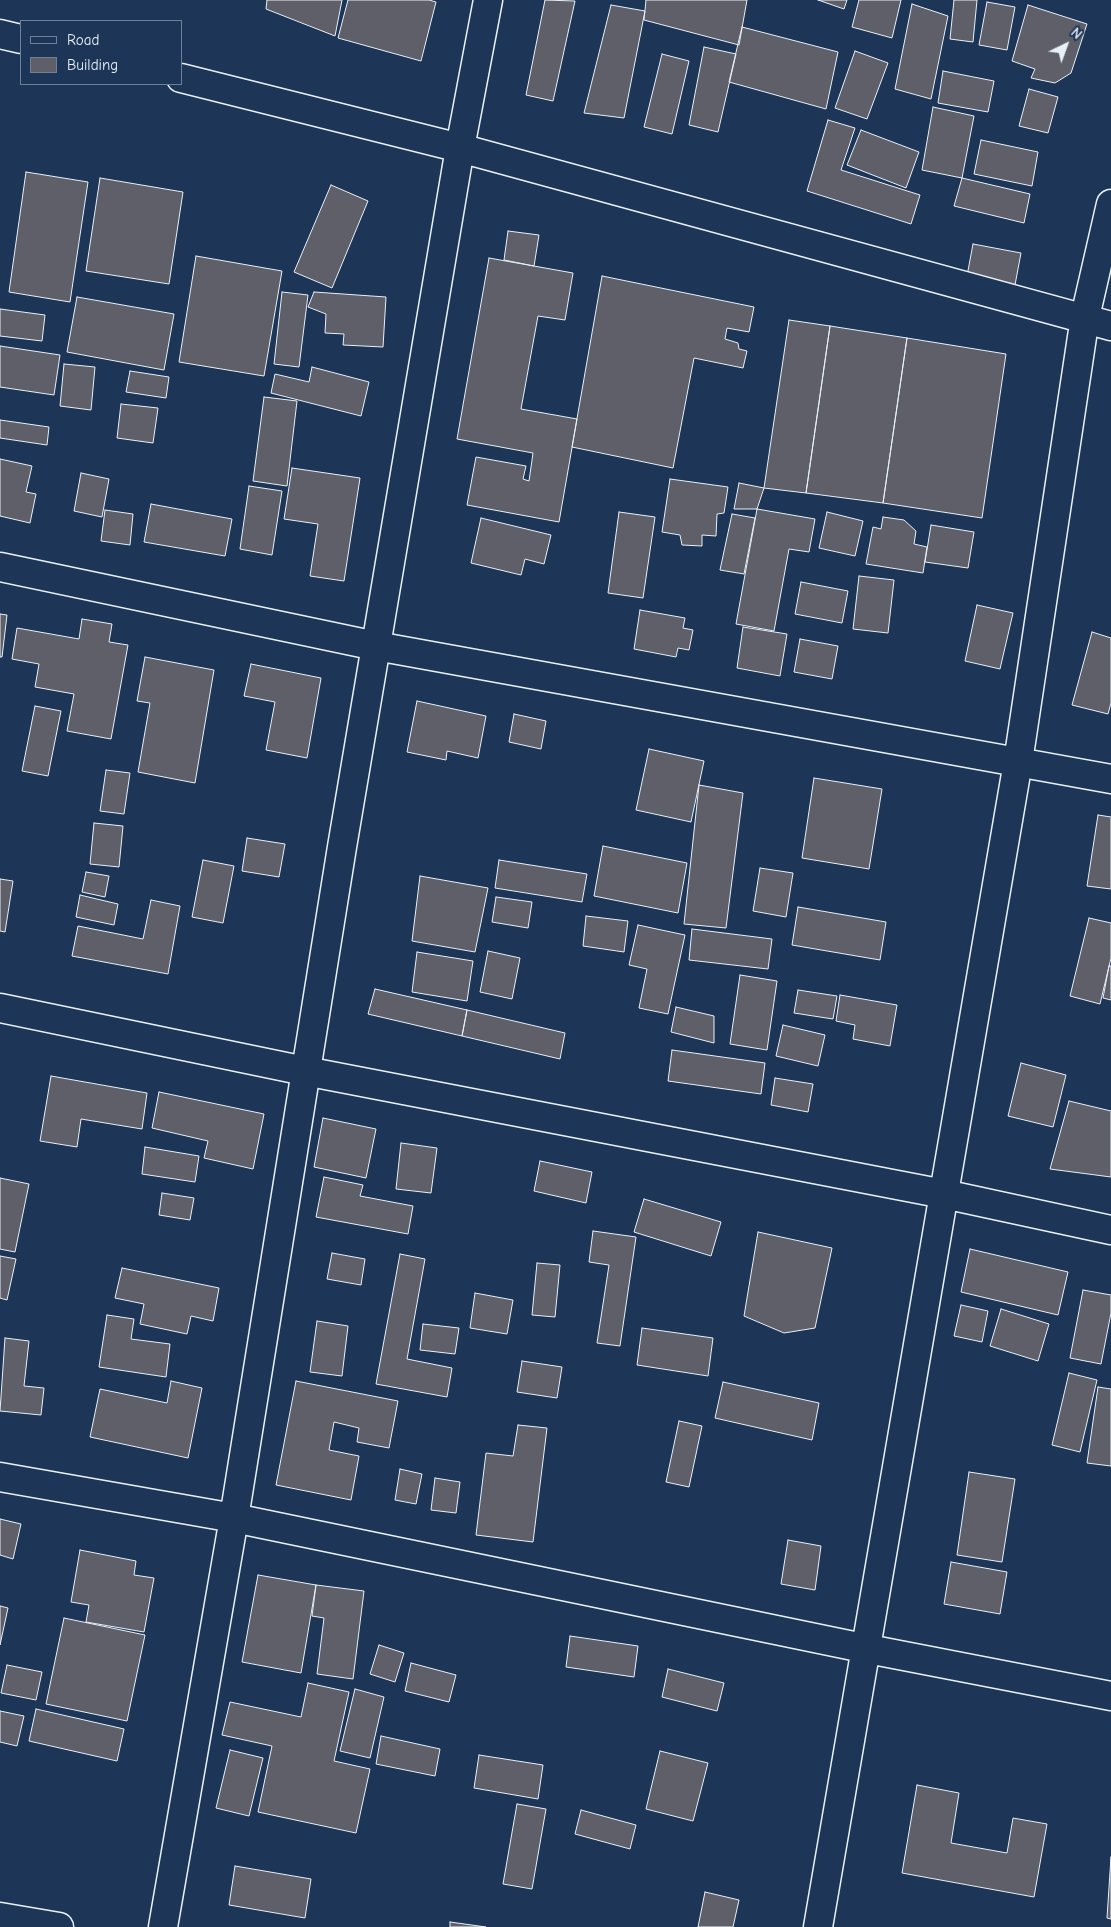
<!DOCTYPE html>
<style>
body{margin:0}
#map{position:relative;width:1111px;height:1927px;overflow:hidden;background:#1d3557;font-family:"Comic Neue",sans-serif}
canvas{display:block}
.legend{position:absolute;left:20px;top:20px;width:162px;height:65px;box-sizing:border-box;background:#1d3557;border:1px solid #6e8097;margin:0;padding:6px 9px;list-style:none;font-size:15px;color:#e8f1f8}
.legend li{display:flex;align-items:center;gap:10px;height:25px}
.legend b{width:25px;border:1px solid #6e8097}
.north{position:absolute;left:1041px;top:20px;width:50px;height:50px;-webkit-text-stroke:4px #1d3557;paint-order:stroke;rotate:42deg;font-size:14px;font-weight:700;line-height:20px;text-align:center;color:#e8f1f8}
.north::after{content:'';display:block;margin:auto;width:18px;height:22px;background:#e8f1f8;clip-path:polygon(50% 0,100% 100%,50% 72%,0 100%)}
</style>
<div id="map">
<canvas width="1111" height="1927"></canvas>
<ul class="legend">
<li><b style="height:6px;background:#1d3557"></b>Road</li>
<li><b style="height:14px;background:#5e5f68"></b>Building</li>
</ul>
<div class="north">N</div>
</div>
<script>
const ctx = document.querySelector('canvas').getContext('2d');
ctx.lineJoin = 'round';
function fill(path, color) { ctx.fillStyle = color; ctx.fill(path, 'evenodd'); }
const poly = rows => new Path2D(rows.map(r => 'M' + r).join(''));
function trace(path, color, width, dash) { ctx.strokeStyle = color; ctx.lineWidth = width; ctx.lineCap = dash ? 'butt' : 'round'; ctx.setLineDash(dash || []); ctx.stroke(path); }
const building = poly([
 [267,0,342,0,335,36,266,9,267,0],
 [348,0,429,0,436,2,421,61,338,38,348,0],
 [545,0,575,1,553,101,526,95,545,0],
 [646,0,747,0,739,45,644,20,646,0],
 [818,0,847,0,844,9,818,0],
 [859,0,901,0,892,38,852,27,859,0],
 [954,0,977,0,973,42,950,39,954,0],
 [987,2,1015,7,1007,50,979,45,987,2],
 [912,4,948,16,931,99,895,89,912,4],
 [611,5,645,11,624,118,584,113,611,5],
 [1028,5,1087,24,1071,73,1055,83,1031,78,1035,69,1012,61,1028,5],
 [742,27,838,52,826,109,729,82,742,27],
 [704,47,736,54,718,132,689,125,704,47],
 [855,51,888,63,867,119,835,108,855,51],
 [662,54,689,61,672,134,644,127,662,54],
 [943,71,994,81,988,112,938,103,943,71],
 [1029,89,1058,97,1048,133,1019,126,1029,89],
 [933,107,974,116,962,178,922,170,933,107],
 [828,120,855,128,841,170,920,195,911,224,807,191,828,120],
 [861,130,919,152,906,188,847,165,861,130],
 [981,140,1038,152,1032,186,974,174,981,140],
 [26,172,88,182,70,302,9,292,26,172],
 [100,178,183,192,169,284,86,271,100,178],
 [962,178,1030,194,1024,223,954,206,962,178],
 [331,185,368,201,332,288,294,272,331,185],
 [508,231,539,235,534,266,504,260,508,231],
 [973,244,1021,253,1015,285,967,276,973,244],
 [196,256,282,271,264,376,179,362,196,256],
 [489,258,573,273,565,320,538,316,521,409,577,419,559,522,467,505,476,457,526,466,523,479,529,481,533,453,457,439,489,258],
 [602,276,754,307,749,332,727,328,725,339,738,343,739,349,747,351,743,368,694,358,673,468,572,447,602,276],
 [282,292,308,295,299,367,274,364,282,292],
 [314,292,386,297,383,347,343,345,344,334,325,333,326,314,308,307,314,292],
 [77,297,174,314,164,370,67,352,77,297],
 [0,309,45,315,42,341,0,336,0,309],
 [789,320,830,326,806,493,764,488,789,320],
 [830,326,907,338,883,503,806,493,830,326],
 [907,338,1006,354,982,518,883,503,907,338],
 [0,346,60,355,54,395,0,387,0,346],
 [64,364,95,367,91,410,60,406,64,364],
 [312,367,369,382,361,416,271,393,275,374,309,382,312,367],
 [130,371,169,377,166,398,126,392,130,371],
 [264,397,297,401,287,486,253,481,264,397],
 [121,404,158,408,153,443,117,438,121,404],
 [0,420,49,427,47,445,0,438,0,420],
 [0,459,32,466,26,492,36,494,30,523,0,516,0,459],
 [292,468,360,478,344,581,310,576,318,524,284,519,292,468],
 [81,473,109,479,102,517,74,511,81,473],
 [670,479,728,487,724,513,717,514,716,536,702,535,702,546,682,545,680,535,662,532,670,479],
 [739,483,764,488,757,509,734,509,739,483],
 [249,486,282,491,272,555,240,549,249,486],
 [151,504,232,519,225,556,144,542,151,504],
 [757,509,815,519,809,552,789,549,774,631,736,624,757,509],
 [105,510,133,514,130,545,101,541,105,510],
 [619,512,655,517,643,598,608,593,619,512],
 [827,512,863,521,855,556,819,548,827,512],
 [732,514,755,518,744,574,720,570,732,514],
 [883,517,904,520,916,531,914,544,927,547,923,573,866,564,873,527,881,529,883,517],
 [481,518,551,535,544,564,525,559,521,575,471,563,481,518],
 [931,525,974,532,968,568,925,562,931,525],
 [859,576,894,580,888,633,853,629,859,576],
 [801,582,848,591,842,623,795,614,801,582],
 [977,605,1013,613,1000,669,965,661,977,605],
 [640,610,685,618,683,628,693,630,689,650,678,648,676,657,634,649,640,610],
 [0,614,7,615,2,657,0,657,0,614],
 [82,619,112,624,109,642,128,645,111,739,67,731,74,694,35,687,39,664,12,659,17,628,79,639,82,619],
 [743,627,787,634,780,676,737,668,743,627],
 [1092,632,1111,638,1111,703,1108,714,1072,705,1092,632],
 [800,639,838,646,832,679,794,672,800,639],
 [145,657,214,670,195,783,138,772,150,703,137,701,145,657],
 [251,664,321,678,307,758,266,750,275,702,244,696,251,664],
 [417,701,486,716,478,758,447,751,446,760,407,752,417,701],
 [35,706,61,711,48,776,22,771,35,706],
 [514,714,546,721,541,749,509,742,514,714],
 [649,749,704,761,691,822,636,810,649,749],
 [106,770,130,773,124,814,100,811,106,770],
 [814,778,882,789,869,869,802,858,814,778],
 [699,785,743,793,726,928,684,924,699,785],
 [1098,815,1111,817,1111,889,1087,886,1098,815],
 [94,823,123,826,119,867,90,864,94,823],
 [247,838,285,844,279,877,242,871,247,838],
 [603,846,687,863,678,913,594,896,603,846],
 [203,860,234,866,223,923,192,917,203,860],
 [499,860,587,874,582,902,495,888,499,860],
 [760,868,793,873,786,917,753,911,760,868],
 [86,872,109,876,105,897,82,892,86,872],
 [420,876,488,888,475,952,412,941,420,876],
 [0,879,13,881,5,932,0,931,0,879],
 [80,895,118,904,114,925,76,917,80,895],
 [496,897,532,902,528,928,492,922,496,897],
 [151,900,180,906,168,974,72,956,78,926,143,939,151,900],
 [798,907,886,922,880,960,792,945,798,907],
 [586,916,628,921,624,952,583,946,586,916],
 [1089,918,1111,923,1111,958,1100,1004,1070,996,1089,918],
 [638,925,685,935,668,1014,639,1008,647,969,629,965,638,925],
 [692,929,772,939,768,969,689,960,692,929],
 [488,951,520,958,512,999,480,992,488,951],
 [417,952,473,961,467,1001,412,992,417,952],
 [1109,966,1111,966,1111,1000,1103,998,1109,966],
 [740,975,777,981,767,1050,730,1044,740,975],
 [375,989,467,1010,462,1036,368,1014,375,989],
 [798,990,837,996,833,1019,794,1013,798,990],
 [840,995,897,1005,890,1046,853,1039,855,1025,836,1021,840,995],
 [676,1007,714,1016,714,1043,671,1032,676,1007],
 [467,1010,565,1033,560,1059,462,1036,467,1010],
 [783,1025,825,1035,818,1066,776,1056,783,1025],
 [672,1050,765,1063,761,1094,668,1081,672,1050],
 [1021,1063,1066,1075,1053,1127,1008,1116,1021,1063],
 [51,1076,147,1093,142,1129,81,1119,77,1147,40,1141,51,1076],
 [775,1078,813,1084,808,1112,771,1105,775,1078],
 [159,1092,264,1114,253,1169,204,1158,208,1141,152,1128,159,1092],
 [1069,1101,1111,1111,1111,1177,1050,1169,1069,1101],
 [323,1118,376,1129,366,1178,314,1167,323,1118],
 [401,1143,437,1148,431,1193,396,1189,401,1143],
 [145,1147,199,1156,195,1182,142,1174,145,1147],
 [540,1161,592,1172,586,1203,534,1191,540,1161],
 [324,1177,363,1185,360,1196,413,1206,408,1234,316,1217,324,1177],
 [0,1178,29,1184,15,1252,0,1249,0,1178],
 [162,1193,194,1198,190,1220,159,1215,162,1193],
 [644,1199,721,1222,711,1256,634,1232,644,1199],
 [593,1231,636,1237,620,1346,597,1343,609,1265,589,1262,593,1231],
 [758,1232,832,1248,815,1328,784,1333,744,1316,758,1232],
 [970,1249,1068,1272,1058,1315,961,1292,970,1249],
 [332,1253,365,1259,361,1285,327,1279,332,1253],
 [400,1254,425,1259,407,1359,452,1368,447,1397,376,1384,400,1254],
 [0,1256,16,1259,7,1300,0,1298,0,1256],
 [537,1263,560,1265,555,1317,532,1315,537,1263],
 [122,1268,219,1288,213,1321,191,1316,187,1334,140,1324,144,1304,115,1298,122,1268],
 [1083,1290,1111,1295,1111,1313,1101,1364,1070,1358,1083,1290],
 [475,1293,513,1300,507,1334,470,1328,475,1293],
 [961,1305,988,1311,982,1342,954,1336,961,1305],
 [1001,1309,1049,1324,1038,1361,990,1346,1001,1309],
 [107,1315,134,1319,131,1339,170,1344,166,1377,99,1367,107,1315],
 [317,1321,348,1326,342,1376,310,1372,317,1321],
 [423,1324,459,1328,455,1354,420,1350,423,1324],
 [642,1328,713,1338,708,1376,637,1365,642,1328],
 [5,1338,29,1341,24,1386,44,1388,41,1415,0,1411,5,1338],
 [522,1361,562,1367,557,1398,517,1392,522,1361],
 [1069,1373,1097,1380,1080,1452,1052,1445,1069,1373],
 [171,1381,202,1388,188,1458,90,1437,100,1389,167,1403,171,1381],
 [296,1381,398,1401,389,1448,357,1442,359,1428,334,1422,329,1450,359,1456,351,1500,276,1485,296,1381],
 [723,1382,819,1403,812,1440,715,1418,723,1382],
 [1098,1387,1111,1389,1111,1466,1087,1463,1098,1387],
 [679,1421,702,1426,689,1487,666,1482,679,1421],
 [518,1425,547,1428,533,1542,476,1535,486,1453,513,1456,518,1425],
 [400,1469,422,1474,416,1504,395,1500,400,1469],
 [969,1472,1015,1479,1002,1562,957,1555,969,1472],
 [435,1478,460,1482,456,1513,431,1510,435,1478],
 [0,1519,21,1524,13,1559,0,1555,0,1519],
 [788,1540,821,1546,815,1590,781,1584,788,1540],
 [80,1550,136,1561,134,1575,154,1578,144,1632,86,1622,89,1605,71,1602,80,1550],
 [951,1562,1007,1572,1000,1614,944,1604,951,1562],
 [258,1575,316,1585,301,1673,242,1662,258,1575],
 [316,1585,364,1591,353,1679,317,1674,324,1618,312,1616,316,1585],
 [0,1606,8,1608,0,1645,0,1606],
 [64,1618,145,1635,127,1721,46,1704,64,1618],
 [570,1636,638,1646,634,1677,566,1667,570,1636],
 [379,1645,404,1653,395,1682,370,1674,379,1645],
 [411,1663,456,1675,449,1702,405,1691,411,1663],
 [7,1665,42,1672,36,1700,1,1693,7,1665],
 [668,1669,724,1683,717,1711,662,1697,668,1669],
 [308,1683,349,1692,334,1761,370,1769,356,1833,258,1812,272,1746,222,1735,230,1702,301,1717,308,1683],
 [355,1689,384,1697,370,1758,340,1751,355,1689],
 [36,1709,124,1729,117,1761,29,1741,36,1709],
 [0,1711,24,1716,17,1746,0,1742,0,1711],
 [381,1736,440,1749,435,1776,376,1764,381,1736],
 [230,1750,263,1758,249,1816,216,1808,230,1750],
 [660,1751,708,1763,693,1821,646,1809,660,1751],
 [479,1755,543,1765,538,1799,474,1788,479,1755],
 [917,1785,959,1793,951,1843,1007,1853,1013,1818,1047,1824,1034,1897,902,1873,917,1785],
 [517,1804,546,1809,532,1889,503,1884,517,1804],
 [581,1810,636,1825,630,1849,575,1834,581,1810],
 [1111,1857,1111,1919,1107,1918,1111,1857],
 [235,1866,311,1879,305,1918,229,1905,235,1866],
 [705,1892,739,1900,733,1927,698,1927,705,1892],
 [450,1922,486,1927,450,1927,450,1922]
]);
const minor = poly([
 [0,34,21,39],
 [181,78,460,148,1111,326],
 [0,567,376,646,1111,779],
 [0,1008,305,1071,944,1194,1111,1230],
 [0,1477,234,1518,868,1649,1111,1696],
 [0,1917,59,1927],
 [163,1927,234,1518,342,847,460,148,488,0],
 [818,1927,1018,762,1085,317,1111,204]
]);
fill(building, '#5e5f68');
trace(building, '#e8f1f8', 1);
trace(minor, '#e8f1f8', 31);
trace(minor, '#1d3557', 28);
</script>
